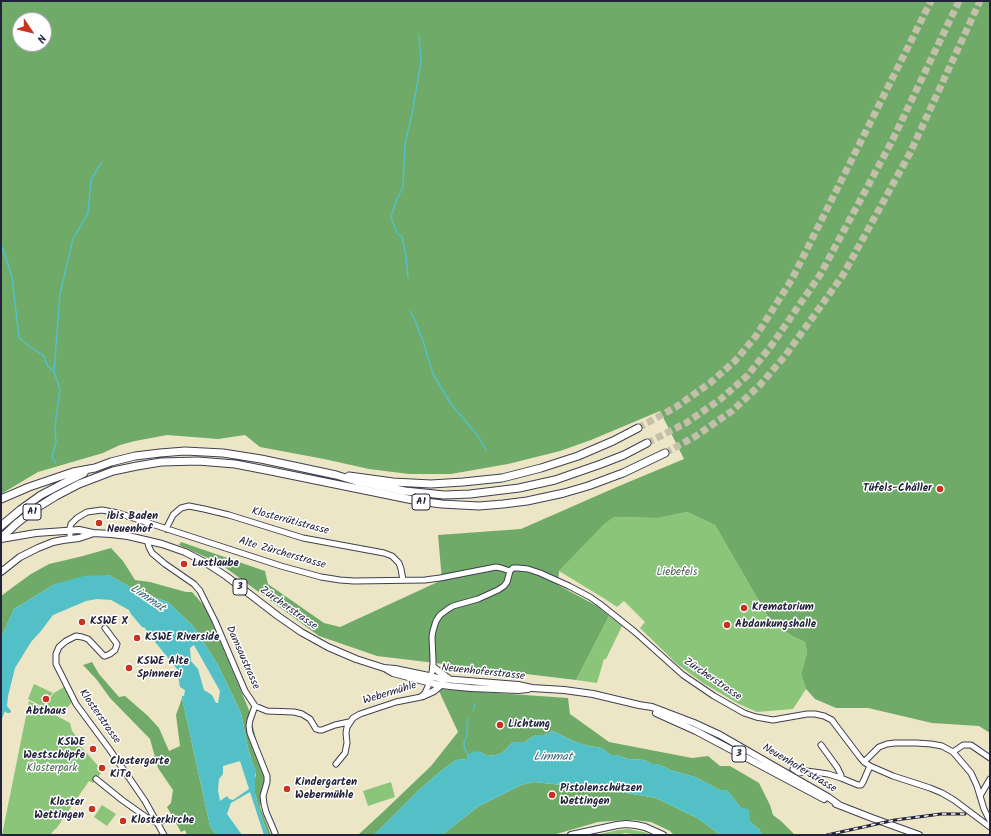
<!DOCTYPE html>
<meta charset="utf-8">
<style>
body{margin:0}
#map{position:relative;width:991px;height:836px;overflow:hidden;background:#ece6c7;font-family:Kalam,sans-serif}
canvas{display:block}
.frame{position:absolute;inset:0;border:2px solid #22223b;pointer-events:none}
.north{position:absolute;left:12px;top:12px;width:40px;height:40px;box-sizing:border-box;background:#fff;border:1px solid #a7a7b1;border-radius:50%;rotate:125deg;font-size:11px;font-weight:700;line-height:16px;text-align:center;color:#22223b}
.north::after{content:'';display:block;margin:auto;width:14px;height:18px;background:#c8321e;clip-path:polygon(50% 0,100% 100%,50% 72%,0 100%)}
</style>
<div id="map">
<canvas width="991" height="836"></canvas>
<div class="frame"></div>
<div class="north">N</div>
</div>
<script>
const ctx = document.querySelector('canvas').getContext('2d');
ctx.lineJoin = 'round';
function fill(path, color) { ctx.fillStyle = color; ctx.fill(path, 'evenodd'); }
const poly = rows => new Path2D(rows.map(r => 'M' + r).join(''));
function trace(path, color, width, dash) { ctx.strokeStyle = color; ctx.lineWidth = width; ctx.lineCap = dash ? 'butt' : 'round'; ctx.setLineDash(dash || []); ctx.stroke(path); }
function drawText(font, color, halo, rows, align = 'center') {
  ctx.font = font + ' Kalam,sans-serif'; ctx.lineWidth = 3; ctx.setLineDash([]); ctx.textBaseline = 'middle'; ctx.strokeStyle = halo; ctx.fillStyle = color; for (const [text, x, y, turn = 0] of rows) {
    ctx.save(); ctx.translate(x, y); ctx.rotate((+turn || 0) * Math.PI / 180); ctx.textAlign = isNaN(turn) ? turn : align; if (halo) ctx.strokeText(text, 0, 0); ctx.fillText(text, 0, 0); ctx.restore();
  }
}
const green = poly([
 [687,512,715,525,771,622,794,637,805,642,807,653,801,674,806,689,793,709,757,712,739,704,703,683,677,664,640,628,645,622,624,601,617,607,605,599,559,571,604,523,614,517,658,518],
 [609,616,622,626,606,659,604,659,597,683,576,680],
 [34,684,53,693,49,697,45,695,42,700,46,703,54,693,64,687,72,702,60,716,28,699],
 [29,701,70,723,72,731,81,741,78,743,99,767,97,769,101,773,93,783,89,781,56,829,55,829,50,835,2,835],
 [391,782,395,797,368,806,363,791],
 [102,805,116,814,107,826,94,817],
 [628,829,644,832,651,835,640,835,625,833,617,835,596,835,618,830]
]);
const forest = poly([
 [1,1,990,1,990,733,979,726,932,723,868,708,836,708,815,699,806,689,801,674,807,653,805,642,794,637,771,622,715,525,687,512,658,518,614,517,604,524,559,571,558,585,597,606,609,616,576,680,377,656,319,636,219,563,179,545,181,542,265,571,268,584,324,623,340,627,442,580,438,535,521,529,619,486,684,459,660,411,591,440,560,451,508,464,451,474,409,474,369,469,324,459,260,447,245,435,218,439,167,435,135,441,120,445,103,453,38,472,1,494],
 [20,20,44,20,44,44,20,44],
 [111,548,123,561,135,580,150,582,186,592,192,592,206,608,249,710,266,780,260,807,271,835,268,835,260,812,255,793,255,778,256,775,248,748,241,713,218,665,194,627,168,602,137,591,109,575,55,584,14,609,1,638,1,596,13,587,31,574,49,564,83,556],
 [92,662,99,674,119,697,125,696,148,716,159,728,169,751,180,746,176,715,182,698,210,826,216,835,187,835,185,830,181,832,167,807,171,803,173,790,158,768,150,739,110,698,97,680,83,665],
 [438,689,568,698,570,714,609,742,692,758,708,756,720,766,730,766,759,783,770,805,773,815,781,821,795,835,762,835,759,829,750,822,741,808,727,790,720,790,695,777,670,770,667,768,657,764,652,764,644,760,628,759,617,755,611,755,602,748,589,746,573,741,553,731,544,735,536,735,524,742,513,742,502,753,496,755,487,756,480,752,467,759,456,760,441,771,419,790,374,835,358,835,384,811,431,766,458,732],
 [534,782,609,790,656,798,699,819,720,835,674,835,670,831,651,822,633,820,611,821,598,822,553,835,442,835,479,806,521,785]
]);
const water = poly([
 [109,575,137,591,168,602,194,627,218,665,241,713,248,748,253,765,256,768,255,778,255,793,260,812,268,835,264,835,250,792,231,803,227,814,242,835,216,835,210,826,182,698,182,696,184,696,185,690,180,687,177,669,147,632,145,628,142,627,131,614,129,610,111,600,97,599,86,601,53,615,41,631,31,642,15,668,8,696,7,706,11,711,10,713,7,713,5,711,1,721,1,638,14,609,55,584,84,576],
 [194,645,220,691,218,703,216,703,212,695,204,690,198,669,191,661,190,648],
 [240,761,249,789,233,800,229,799,227,796,220,801,218,790,219,779,223,774,223,766],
 [553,731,573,741,589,746,602,748,611,755,617,755,628,759,644,760,652,764,657,764,667,768,670,770,695,777,720,790,727,790,741,808,749,809,750,822,759,829,762,835,720,835,699,819,656,798,609,790,534,782,521,785,479,806,442,835,374,835,419,790,441,771,456,760,467,759,467,754,470,754,473,751,480,752,487,756,496,755,502,753,513,742,524,742,536,735,544,735]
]);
const stream = poly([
 [1,244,12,277,19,338,28,345,44,356,47,365,54,372],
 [408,278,406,257,402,237,397,233,391,217,397,199,403,187,405,144,412,114,421,62,419,35],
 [410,311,414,318,423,341,433,374,451,404,478,436,486,450],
 [56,463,52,457,56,442,55,427,60,389,54,372,60,294,73,239,88,213,91,180,101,163],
 [473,711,475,704],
 [468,718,467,726,467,736,464,742,464,745,465,750,469,755]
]);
const highwayTunnel = poly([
 [638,428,676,407,710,383,735,361,756,336,792,279,931,1],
 [647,443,686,423,722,398,748,375,771,346,820,275,892,141,959,1],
 [665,453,696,436,732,411,760,385,785,356,843,275,910,153,980,1]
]);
const minor = poly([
 [166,529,173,515,181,508,189,506,204,509,229,515,303,538,384,553,392,556,399,563,401,569,403,580],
 [70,539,70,528,71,524,77,518,87,512,102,510,118,513,281,566,321,577,340,580,354,581,425,580,440,578,496,567,501,568,510,571],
 [147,540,149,547,152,553,165,564,194,584,200,591,215,621,245,691,255,706,267,711,294,712,302,714,310,719,316,729,319,730,322,730,335,725,349,722],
 [510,571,513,568,518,568,528,569,540,573,569,586,590,597,600,604,635,632,683,675,714,696,744,713,756,717,773,720,807,714,815,714,824,716,832,720,834,723,859,756,864,762,870,766,893,776,930,788,942,793,954,800,990,827],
 [105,628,117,644,115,650,110,654,105,656,104,656,88,639,82,637,76,636,66,641,59,647,56,654,56,664,76,704,110,750,145,801,164,835],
 [255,706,250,720,249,726,250,733,267,776,267,782,263,796,264,804,266,812,275,833],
 [821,745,837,767,841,775,841,778],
 [953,752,963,745,971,745,990,758],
 [864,762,879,747,887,744,895,743,916,743,931,744,942,746,953,752,971,773,977,786,984,809,990,821],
 [336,764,345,753,347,743,346,733,347,727,353,718,360,714,396,702,421,697,425,693,430,682,433,667,433,660,432,637,433,631,436,621,440,615,448,609,453,606,478,599,498,590,504,586,507,582,510,571],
 [793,769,799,773,806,771,814,772,828,774,841,778,858,785,861,785,863,782,870,766],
 [96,779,122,800,146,817,157,823,162,821],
 [980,796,990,779]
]);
const major = poly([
 [1,539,36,533,79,530,93,533,111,534,128,536,162,544,185,552,206,563,226,576,278,616,301,632,328,647,356,659,384,668,395,669,443,679,518,685,532,688,564,690,593,694,639,705,652,707,694,723,720,735,828,797,839,805],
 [1,572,20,557,38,548,53,542,63,540,79,538,91,534],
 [433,667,449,679],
 [386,669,393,673,435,684,450,686,471,688,518,690,528,689],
 [423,696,434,691,441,685],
 [656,713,696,731,824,799],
 [836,804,872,818,919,835],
 [571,835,617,825,626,824,636,825,645,827,663,835]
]);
const highway = poly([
 [349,476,393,482,431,484,463,482,502,478,541,468,578,456,613,441,638,428],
 [1,499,29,487,73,472,95,468,111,462,135,456,160,453,185,451,223,453,261,459,336,475,356,481,405,491,444,495,470,494,519,488,555,480,601,464,624,455,647,443],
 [1,526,20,510,41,495,64,483,84,473],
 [1,538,16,524,35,509,56,496,79,484,113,471,137,466,161,462,198,461,235,464,271,471,418,501,442,504,479,506,503,504,527,501,564,493,588,486,623,473,665,453]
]);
const rail = poly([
 [827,835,895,820,941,814,965,814]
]);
const markers = [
 [940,489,4,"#c8321e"],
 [99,523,4,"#c8321e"],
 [184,564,4,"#c8321e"],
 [744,608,4,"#c8321e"],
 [82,622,4,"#c8321e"],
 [727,625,4,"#c8321e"],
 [137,638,4,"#c8321e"],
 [129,668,4,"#c8321e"],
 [46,699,4,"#c8321e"],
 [500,725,4,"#c8321e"],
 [93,749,4,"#c8321e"],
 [102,768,4,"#c8321e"],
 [287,789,4,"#c8321e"],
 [552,795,4,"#c8321e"],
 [92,809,4,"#c8321e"],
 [123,821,4,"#c8321e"]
];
const shields = [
 [421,502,18],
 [32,512,18],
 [240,587,14],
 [739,754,14]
];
const shieldNames = [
 ["A1",421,502],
 ["A1",32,512],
 ["3",240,587],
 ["3",739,754]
];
const poiNames = [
 ["Tüfels-Chäller",932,489,"right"],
 ["ibis Baden",107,517],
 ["Neuenhof",107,530],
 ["Lustlaube",192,564],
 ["Krematorium",752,608],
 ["KSWE X",90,622],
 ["Abdankungshalle",735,625],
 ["KSWE Riverside",145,638],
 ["KSWE Alte",137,662],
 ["Spinnerei",137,675],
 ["Abthaus",46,712,"center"],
 ["Lichtung",508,725],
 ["KSWE",85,743,"right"],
 ["Westschöpfe",85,756,"right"],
 ["Clostergarte",110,762],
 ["KiTa",110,775],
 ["Kindergarten",295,783],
 ["Webermühle",295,796],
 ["Pistolenschützen",560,789],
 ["Wettingen",560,802],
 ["Kloster",84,803,"right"],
 ["Wettingen",84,816,"right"],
 ["Klosterkirche",131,821]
];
const streetNames = [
 ["Klosterrütistrasse",290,522,15],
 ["Alte Zürcherstrasse",282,554,16],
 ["Zürcherstrasse",288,609,35],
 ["Damsaustrasse",242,658,66],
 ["Neuenhoferstrasse",483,673,6],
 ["Zürcherstrasse",712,680,34],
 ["Webermühle",390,694,-17],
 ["Klosterstrasse",99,717,55],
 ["Neuenhoferstrasse",799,769,31]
];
const parkNames = [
 ["Liebefels",677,573],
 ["Klosterpark",52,769]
];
const waterNames = [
 ["Limmat",147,599,34],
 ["Limmat",553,758]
];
fill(green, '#8bc579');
fill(forest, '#70aa69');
fill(water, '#52c0c6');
trace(stream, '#52c0c6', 1.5);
trace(highwayTunnel, '#c4bfab', 7, [7, 3.5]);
trace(minor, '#403f50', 7);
trace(major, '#403f50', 8);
trace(highway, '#403f50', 9);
trace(minor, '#fff', 5);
trace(major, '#fff', 6);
trace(highway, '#fff', 7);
trace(rail, '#22223b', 3);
trace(rail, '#fff', 1.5, [4.5]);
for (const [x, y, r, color] of markers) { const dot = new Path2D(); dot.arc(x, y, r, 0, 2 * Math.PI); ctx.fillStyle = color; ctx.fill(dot); trace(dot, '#fff', 1.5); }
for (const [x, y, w] of shields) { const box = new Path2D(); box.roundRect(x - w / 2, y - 8, w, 16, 3); ctx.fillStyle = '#fff'; ctx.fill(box); trace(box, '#22223b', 1); }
drawText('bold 10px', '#22223b', null, shieldNames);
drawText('bold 11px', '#22223b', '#fff', poiNames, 'left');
drawText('11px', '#22223b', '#fff', streetNames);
drawText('11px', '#4c6354', '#fff', parkNames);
drawText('italic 12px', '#356173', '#fff', waterNames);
</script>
